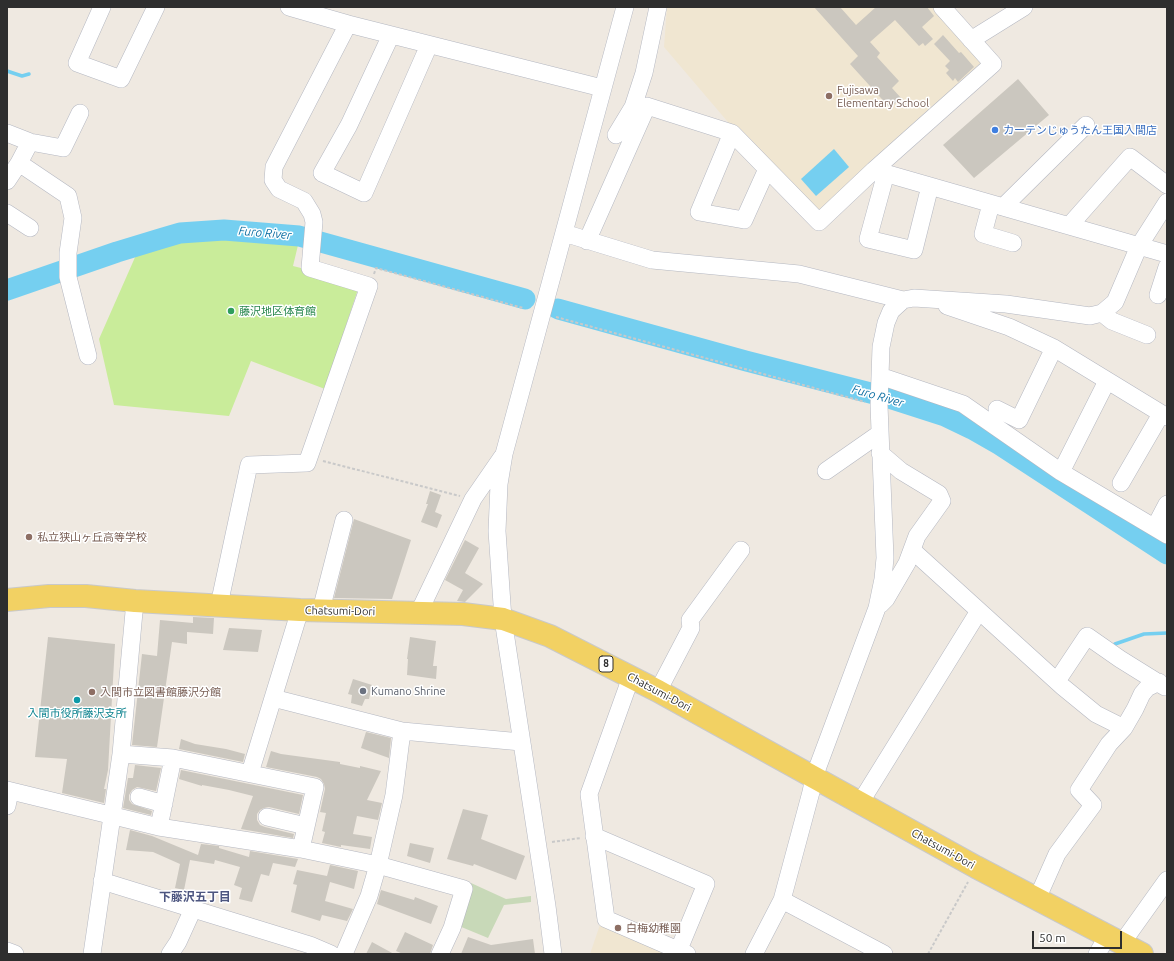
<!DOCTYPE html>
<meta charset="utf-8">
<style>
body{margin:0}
#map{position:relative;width:1174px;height:961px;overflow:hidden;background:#efe9e1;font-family:Ubuntu,sans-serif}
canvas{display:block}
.frame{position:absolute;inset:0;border:8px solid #2e2e2e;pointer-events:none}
.scale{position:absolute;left:1032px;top:931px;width:90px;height:18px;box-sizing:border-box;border:2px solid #2e2e2e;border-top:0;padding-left:5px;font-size:12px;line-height:14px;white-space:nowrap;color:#2e2e2e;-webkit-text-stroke:3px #fff;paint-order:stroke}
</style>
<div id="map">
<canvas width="1174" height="961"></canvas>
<div class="frame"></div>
<div class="scale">50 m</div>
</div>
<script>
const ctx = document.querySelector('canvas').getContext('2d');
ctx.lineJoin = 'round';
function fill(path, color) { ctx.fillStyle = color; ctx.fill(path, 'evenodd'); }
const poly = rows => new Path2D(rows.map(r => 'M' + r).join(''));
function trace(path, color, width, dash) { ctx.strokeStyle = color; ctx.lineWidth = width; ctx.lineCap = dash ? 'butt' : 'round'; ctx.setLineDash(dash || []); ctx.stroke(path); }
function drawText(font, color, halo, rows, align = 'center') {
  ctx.font = font + ' Ubuntu,"Noto Sans JP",sans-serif'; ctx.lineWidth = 3; ctx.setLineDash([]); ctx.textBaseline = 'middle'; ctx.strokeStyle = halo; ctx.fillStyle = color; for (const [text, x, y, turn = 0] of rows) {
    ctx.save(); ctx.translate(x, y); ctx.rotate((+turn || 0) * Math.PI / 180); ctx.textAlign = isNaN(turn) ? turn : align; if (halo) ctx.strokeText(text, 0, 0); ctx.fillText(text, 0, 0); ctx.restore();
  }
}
const education = poly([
 [667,7,935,7,986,65,818,214,733,128,664,47],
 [604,913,669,942,664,954,590,954]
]);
const cemetery = poly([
 [471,883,506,899,531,896,531,902,504,905,488,938,459,926]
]);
const pitch = poly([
 [230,232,299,241,293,266,360,283,325,389,251,361,229,416,114,405,99,339,140,246]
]);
const water = poly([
 [834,149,849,167,816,196,801,179]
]);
const stream = poly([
 [7,71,22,76,29,74],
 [1115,644,1144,634,1167,633]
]);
const river = poly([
 [7,290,117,252,163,238,180,233,224,230,299,236,525,299],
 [558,309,746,361,886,397,945,416,972,429,1000,445,1167,554]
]);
const building = poly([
 [814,7,840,7,856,25,876,7,927,7,934,16,922,27,933,39,925,46,923,43,919,46,895,20,870,42,880,53,877,57,899,81,892,88,901,98,890,108,850,64,858,56],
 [943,35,959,53,961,52,974,67,958,82,955,78,953,81,946,73,949,70,945,66,950,61,934,44],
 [1018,79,1049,115,974,178,943,145],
 [430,491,441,495,435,512,442,515,437,528,421,522,428,504,426,504],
 [354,519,411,540,392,599,334,598],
 [465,540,479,548,465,573,483,584,465,602,457,601,463,590,445,580],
 [193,617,214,618,213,634,187,632,187,644,172,642,157,747,132,745,142,654,157,656,160,620,193,623],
 [229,628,262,630,258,652,223,650],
 [48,637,115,644,108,770,104,789,106,789,104,803,62,793,67,759,35,757],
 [410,637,436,641,433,666,437,666,436,679,407,675,408,659,407,659],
 [353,679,372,685,369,699,365,699,362,706,351,703,352,695,348,694],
 [366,732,391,738,389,758,361,748],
 [181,739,195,744,226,749,245,754,243,762,179,749],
 [271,751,281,754,340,762,340,764,360,768,360,766,381,771,367,800,382,803,378,820,357,816,353,834,372,837,370,849,341,845,341,847,322,843,325,832,322,831,326,813,320,812,325,789,324,784,321,779,317,777,266,767],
 [135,765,161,768,156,791,137,787,132,790,129,795,129,800,132,804,152,811,151,815,123,808,128,778,133,778],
 [181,770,303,795,299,814,269,807,264,808,260,810,257,814,257,820,260,825,265,827,294,834,293,838,241,829,253,796,229,790,202,785,202,786,179,779],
 [463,809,488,815,481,839,525,856,516,880,474,864,473,866,447,859],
 [130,830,152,836,198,855,201,844,219,846,219,848,249,857,250,851,298,859,295,867,273,863,269,876,261,874,252,902,239,899,242,888,234,885,240,867,215,860,214,864,190,860,184,890,175,888,180,864,153,852,126,850],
 [410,843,434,848,430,863,407,856],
 [330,865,358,871,354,889,330,882,325,901,353,909,347,921,322,915,320,921,291,912,297,885,293,884,297,870,327,876],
 [381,890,414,900,415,897,438,906,431,924,377,904],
 [405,932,433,945,430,954,403,954,396,951],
 [468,937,491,945,533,939,535,954,461,954],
 [372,942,394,954,366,954]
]);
const path = poly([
 [374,274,376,268,523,308],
 [556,317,865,402],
 [323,461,460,496],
 [552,842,581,838],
 [928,954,968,882]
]);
const minor = poly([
 [102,7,77,63,121,79,156,7],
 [289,7,348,24,602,88],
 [391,35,349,125,322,173,364,193,429,45],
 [971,40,1024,7],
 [7,133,30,142,63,148,80,113],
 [732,133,699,212,744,220,767,169],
 [616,135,633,107,644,73,658,7],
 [19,163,68,196,73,218,68,253,68,277,88,356],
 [874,170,1167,254],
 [886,173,868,239,914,250,930,186],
 [7,181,19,163,30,142],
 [991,204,983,234,1013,243],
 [1003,207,1086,125],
 [7,213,30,228],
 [1069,226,1130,157,1167,185],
 [564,233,652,260,799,274,903,300],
 [587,241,647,106,732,133,819,222,874,170,993,64,942,7],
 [1158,295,1167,267],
 [947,306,1009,327,1054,348,1167,417],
 [1102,313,1112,321,1147,335],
 [880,376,963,404,1061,472,1167,535],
 [997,409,1019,420,1054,348],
 [826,471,879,434],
 [1061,472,1107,381],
 [1121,483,1161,414],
 [1167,504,1156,525,1167,530],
 [912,550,1063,687,1096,714,1124,728],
 [219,605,249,465,307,463,369,286,310,268,314,222,312,214,304,201,279,189,273,180,274,167,348,24],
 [880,605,886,599,907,563,917,536,942,501,939,494,901,471,880,453],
 [321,610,344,520],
 [419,612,473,499,502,457],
 [631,677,589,794,606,919,687,954],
 [1057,681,1087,636,1120,659,1165,687],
 [658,691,691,628,690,620,741,550],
 [273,698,402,731,521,742],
 [121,754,173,758,315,787,301,849],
 [250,773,300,610],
 [7,790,159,827,301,849,378,865,464,889,452,928,440,954],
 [139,797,164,804],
 [860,803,979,611],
 [7,806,10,791],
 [267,817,306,826],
 [159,827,173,758],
 [594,836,706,884,677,954],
 [102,881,310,945,331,954],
 [1037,899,1057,854,1093,805,1079,790,1109,744,1124,728,1135,709,1142,694,1147,688,1159,682],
 [782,900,884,954],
 [1122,943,1167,880],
 [7,951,15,954],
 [92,954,121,754,135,601],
 [170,954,178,942,193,909],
 [344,954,369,896,378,865,394,795,402,731],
 [553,954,547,906,503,619,497,531,499,484,504,454,625,7],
 [754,954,782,900,811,792,814,777,877,608,883,579,885,558,879,405,881,347,886,323,891,311,903,300,914,298,1006,304,1090,316,1102,313,1115,302,1139,246,1167,202],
 [1097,954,1107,937]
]);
const major = poly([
 [7,600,49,596,86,596,135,601,300,610,463,614,503,619,550,636,658,691,976,867,1142,954]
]);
const markers = [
 [829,96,4,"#8d6e63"],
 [995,130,4,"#3f7fe0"],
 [231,311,4,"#2e9e5b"],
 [29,537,4,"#8d6e63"],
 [363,691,4,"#6b7280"],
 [92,692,4,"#8d6e63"],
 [77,700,4,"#0f9aa8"],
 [618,928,4,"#8d6e63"]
];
const shields = [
 [606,664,14]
];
const shieldNames = [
 ["8",606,664]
];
const educationNames = [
 ["Fujisawa",837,90],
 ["Elementary School",837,103],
 ["私立狭山ヶ丘高等学校",37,537],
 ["入間市立図書館藤沢分館",100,692],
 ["白梅幼稚園",626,928]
];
const shopNames = [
 ["カーテンじゅうたん王国入間店",1003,130]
];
const leisureNames = [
 ["藤沢地区体育館",239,311]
];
const streetNames = [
 ["Chatsumi-Dori",340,611,1],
 ["Chatsumi-Dori",659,692,28],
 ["Chatsumi-Dori",943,849,29]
];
const worshipNames = [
 ["Kumano Shrine",371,691]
];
const cultureNames = [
 ["入間市役所藤沢支所",77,713]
];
const waterNames = [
 ["Furo River",265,233,5],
 ["Furo River",878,396,16]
];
const neighbourhoodNames = [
 ["下藤沢五丁目",195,897]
];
fill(education, '#f0e6d1');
fill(cemetery, '#c8d9b8');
fill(pitch, '#c9ec9a');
fill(water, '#75cff0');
trace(stream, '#75cff0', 3.5);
trace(river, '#75cff0', 21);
fill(building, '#cbc7bf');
trace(minor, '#b4b7c1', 18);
trace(major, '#c9c9c9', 24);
trace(path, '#c9c9c9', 2, [3, 2]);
trace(minor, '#fff', 17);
trace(major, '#f2d163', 22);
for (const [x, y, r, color] of markers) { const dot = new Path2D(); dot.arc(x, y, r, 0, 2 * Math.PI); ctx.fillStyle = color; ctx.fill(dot); trace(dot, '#fff', 1.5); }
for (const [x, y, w] of shields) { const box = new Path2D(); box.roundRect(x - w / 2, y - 8, w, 16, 3); ctx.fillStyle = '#fff'; ctx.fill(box); trace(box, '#2e2e2e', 1); }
drawText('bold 10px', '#2e2e2e', null, shieldNames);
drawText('11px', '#785e54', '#fff', educationNames, 'left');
drawText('11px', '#366cbe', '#fff', shopNames, 'left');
drawText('11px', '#27864d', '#fff', leisureNames, 'left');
drawText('11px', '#2e2e2e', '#fff', streetNames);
drawText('11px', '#5b616d', '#fff', worshipNames, 'left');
drawText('11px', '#0d838f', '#fff', cultureNames);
drawText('italic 12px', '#0d6fa3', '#fff', waterNames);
drawText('bold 12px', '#4d5680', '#fff', neighbourhoodNames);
</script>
